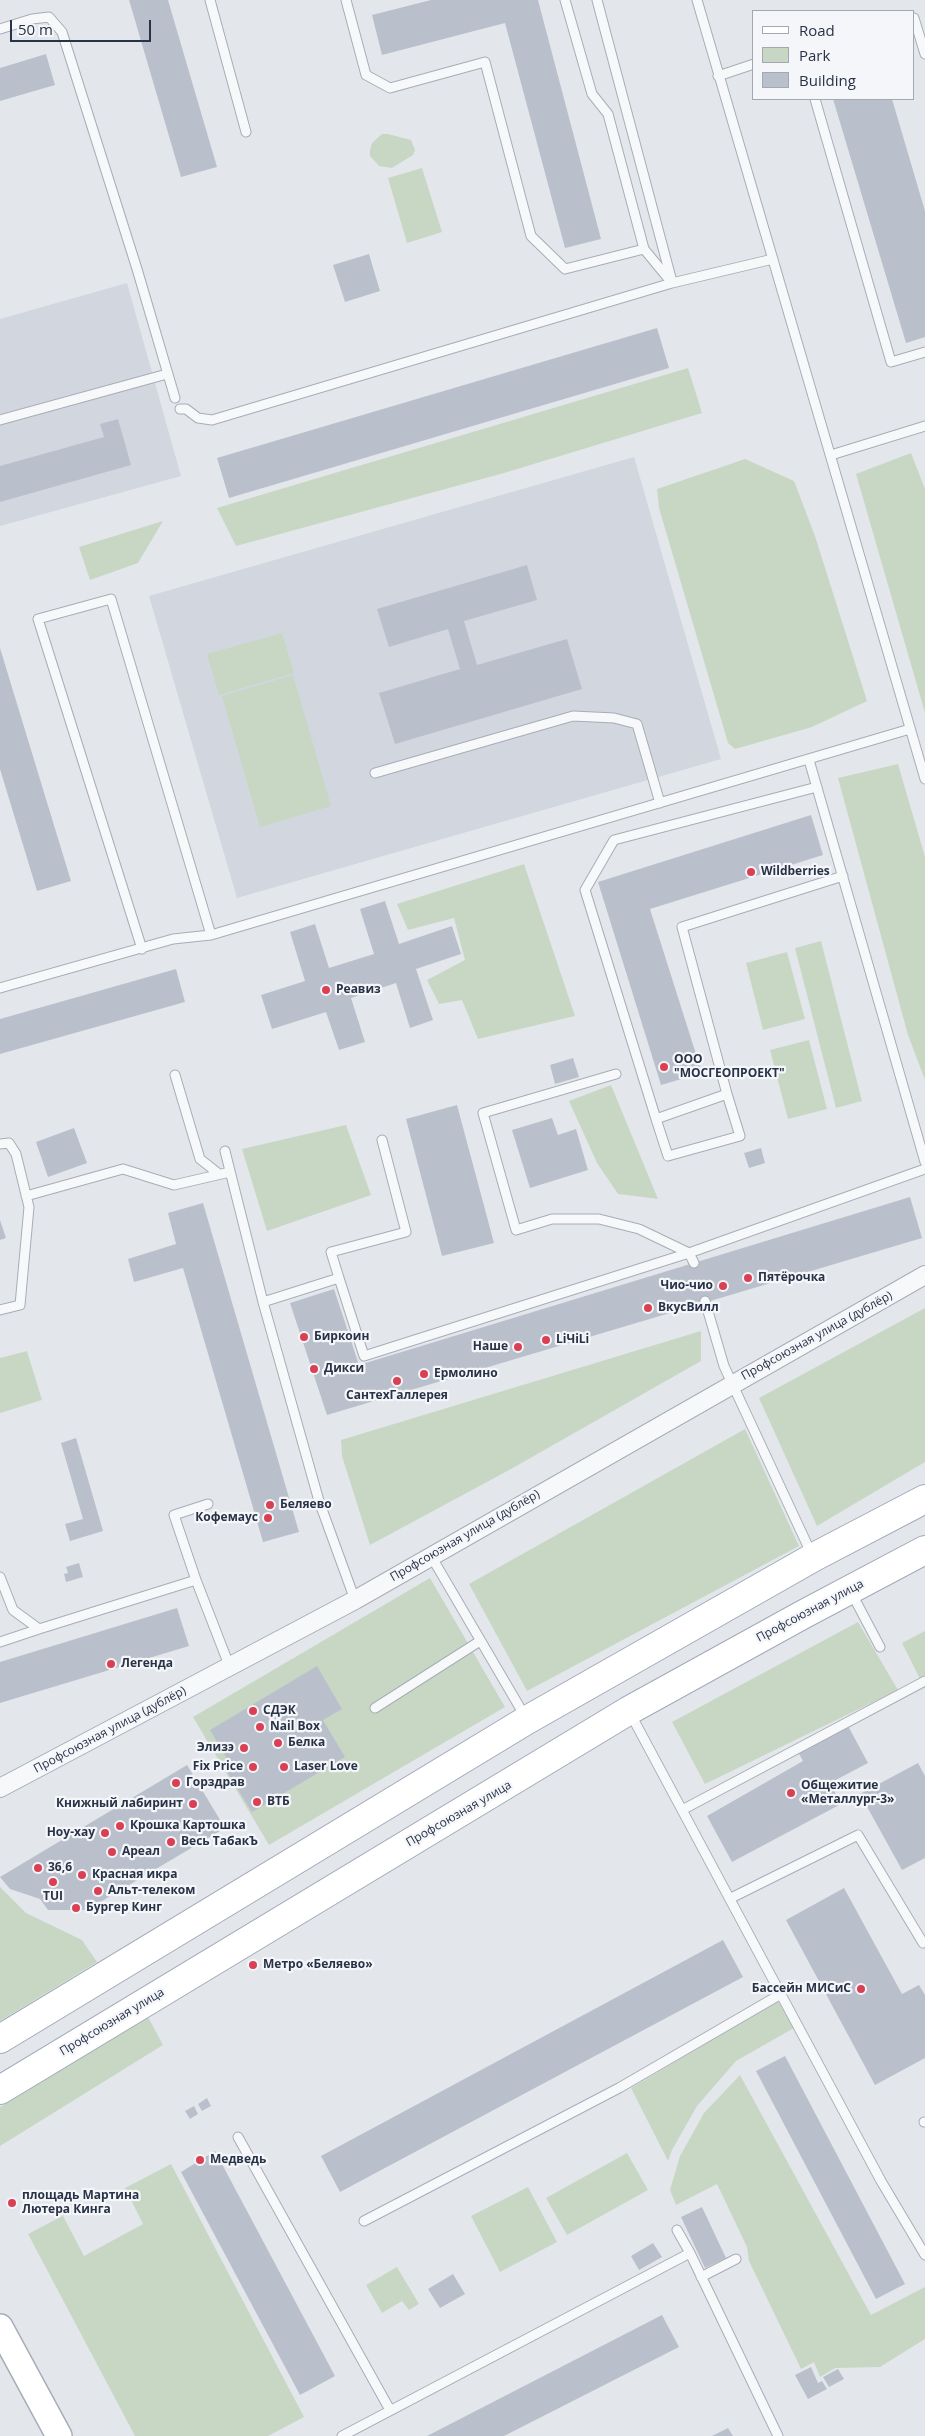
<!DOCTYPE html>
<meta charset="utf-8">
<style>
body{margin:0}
#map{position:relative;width:925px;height:2436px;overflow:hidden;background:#e3e7ec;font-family:"Open Sans",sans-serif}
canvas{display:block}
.legend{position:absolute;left:752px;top:10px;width:162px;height:90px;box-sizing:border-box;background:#f4f6f9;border:1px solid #a3a8b2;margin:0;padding:6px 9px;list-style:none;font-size:15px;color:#293347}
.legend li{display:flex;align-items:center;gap:10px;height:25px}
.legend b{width:25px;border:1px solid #a3a8b2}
.scale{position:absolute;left:10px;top:20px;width:141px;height:22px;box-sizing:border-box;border:2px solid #293347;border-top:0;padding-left:6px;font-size:15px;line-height:18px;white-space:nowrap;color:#293347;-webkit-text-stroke:4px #f4f6f9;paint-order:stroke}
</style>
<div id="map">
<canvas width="925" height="2436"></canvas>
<ul class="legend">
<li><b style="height:6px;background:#fff"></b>Road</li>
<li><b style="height:14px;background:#c8d7c4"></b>Park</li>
<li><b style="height:14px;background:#bac0cb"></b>Building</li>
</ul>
<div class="scale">50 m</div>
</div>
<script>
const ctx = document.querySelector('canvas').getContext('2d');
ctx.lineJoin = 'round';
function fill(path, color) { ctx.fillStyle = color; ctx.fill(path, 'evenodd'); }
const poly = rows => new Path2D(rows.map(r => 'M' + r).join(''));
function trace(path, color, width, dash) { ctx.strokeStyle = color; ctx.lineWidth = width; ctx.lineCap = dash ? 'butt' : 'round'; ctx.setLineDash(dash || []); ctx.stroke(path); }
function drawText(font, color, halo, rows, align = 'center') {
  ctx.font = font + ' "Open Sans",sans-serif'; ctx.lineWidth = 4.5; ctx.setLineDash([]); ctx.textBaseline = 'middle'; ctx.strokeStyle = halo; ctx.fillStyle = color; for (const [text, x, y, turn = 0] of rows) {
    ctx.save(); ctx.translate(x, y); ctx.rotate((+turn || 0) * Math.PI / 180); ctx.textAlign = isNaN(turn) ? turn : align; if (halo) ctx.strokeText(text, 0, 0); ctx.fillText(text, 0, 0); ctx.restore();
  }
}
const built = poly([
 [127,283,181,476,0,526,0,319],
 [634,457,721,759,237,898,149,596]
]);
const green = poly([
 [382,134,388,134,411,140,415,150,413,155,392,168,379,166,370,156,370,150,372,143],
 [422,168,442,232,407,243,388,178],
 [688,368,702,413,504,473,236,546,217,508],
 [911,453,925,489,925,713,856,474],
 [745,459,794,481,815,536,867,701,812,727,735,749,728,743,659,508,657,489],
 [163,521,138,563,90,580,79,547],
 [282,633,294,673,219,695,207,654],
 [293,675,331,806,260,827,222,696],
 [898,764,925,857,925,1080,908,1035,838,778],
 [524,864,575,1016,478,1039,462,1000,439,1004,427,980,465,960,454,918,408,930,397,904],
 [821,941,862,1101,836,1108,795,948],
 [787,952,805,1019,763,1030,746,963],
 [809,1040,827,1109,788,1119,770,1050],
 [611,1085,658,1199,618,1194,597,1163,569,1101],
 [346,1125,371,1195,267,1231,242,1149],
 [925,1308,925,1462,817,1526,759,1398],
 [701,1331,701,1361,511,1469,370,1545,342,1456,341,1440],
 [27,1351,42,1400,0,1413,0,1358],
 [745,1429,799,1546,527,1691,469,1584],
 [430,1578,505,1707,269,1845,193,1717],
 [858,1622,898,1690,705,1784,672,1722],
 [925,1631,925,1689,902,1643],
 [0,1887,26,1913,82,1940,97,1962,0,2021],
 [778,2001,794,2028,736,2061,697,2106,672,2150,668,2161,631,2088],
 [148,2017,163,2045,0,2146,0,2107],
 [740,2075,871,2315,925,2287,925,2339,880,2367,835,2368,820,2377,814,2362,801,2369,749,2261,747,2247,717,2184,676,2205,670,2190,680,2156,704,2113],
 [627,2153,648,2190,567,2235,546,2198],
 [171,2164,304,2417,268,2436,135,2436,28,2234,85,2204,63,2216,84,2256,143,2224,125,2188],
 [528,2187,557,2242,500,2272,471,2216],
 [397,2267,419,2304,409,2310,402,2301,382,2313,366,2285]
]);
const building = poly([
 [129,0,168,0,217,167,181,177],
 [431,0,538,0,601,239,565,248,505,23,382,55,372,15],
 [46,54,55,85,0,101,0,68],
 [833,99,892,99,925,211,925,337,906,343],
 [369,254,380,291,345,302,333,265],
 [657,328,669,368,229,498,217,458],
 [118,419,131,465,0,502,0,466,104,437,100,424],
 [527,565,537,600,464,621,477,665,567,639,582,689,395,744,379,693,460,669,448,629,389,647,377,609],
 [0,648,71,881,37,891,0,769],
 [811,815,823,855,650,909,702,1073,661,1085,598,882],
 [385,901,399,944,452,926,461,954,416,969,433,1020,410,1028,396,983,351,998,365,1042,339,1050,326,1012,272,1029,261,995,305,981,290,932,315,924,329,968,374,954,360,909],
 [176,969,185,1002,0,1054,0,1019],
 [573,1058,579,1077,555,1084,550,1065],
 [457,1105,494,1243,442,1256,406,1119],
 [552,1118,558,1135,576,1129,588,1170,530,1188,512,1130],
 [74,1128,87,1163,48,1177,36,1142],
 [761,1148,765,1163,749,1168,744,1153],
 [910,1197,922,1238,327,1415,290,1303,334,1289,359,1365],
 [203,1203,299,1532,263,1542,183,1268,134,1282,128,1259,176,1244,168,1213],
 [0,1220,6,1238,0,1240],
 [76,1438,103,1531,70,1541,65,1524,83,1519,61,1443],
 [79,1563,83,1577,66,1582,64,1574,68,1573,66,1567],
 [177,1608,189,1646,0,1703,0,1662],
 [317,1666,342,1709,323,1720,345,1757,252,1812,224,1767,230,1764,210,1730],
 [847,1724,868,1763,830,1783,841,1804,732,1862,707,1816,803,1761,797,1750],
 [918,1763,925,1776,925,1858,902,1870,860,1794],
 [187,1765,225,1828,87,1910,48,1910,40,1899,10,1889,0,1877],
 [844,1888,902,1994,919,1985,925,1995,925,2058,875,2085,786,1920],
 [723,1940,743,1977,340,2192,321,2156],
 [785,2056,905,2284,876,2299,756,2071],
 [207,2098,211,2106,202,2111,198,2104],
 [194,2106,198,2114,190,2119,185,2111],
 [215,2151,335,2376,300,2395,181,2172],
 [702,2207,726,2258,705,2268,681,2217],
 [653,2243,662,2257,639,2270,631,2256],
 [453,2274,465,2294,440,2308,428,2289],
 [662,2315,679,2347,504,2436,427,2436],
 [811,2367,818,2383,822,2381,827,2389,808,2399,795,2375],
 [838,2369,844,2379,829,2387,823,2377],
 [728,2428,733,2436,712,2436]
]);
const lane = poly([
 [210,0,246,132],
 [346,0,366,75,390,88,485,62,531,236,565,269,644,249,672,283],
 [565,0,592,94,608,114,644,249],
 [597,0,671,278],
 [697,0,925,779],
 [914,18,925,54],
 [0,29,32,19,49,17,62,32,137,269,175,398],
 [718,76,754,64],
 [815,99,891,362,925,352],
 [180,409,186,409,198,418,212,420,672,283,773,259],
 [0,420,167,374],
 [831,455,925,426],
 [809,760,925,1162],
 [375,773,573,716,614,718,637,724,660,803],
 [817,787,614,840,585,890,656,1119,727,1094,682,927,843,876],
 [142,949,38,619,111,599,211,935],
 [0,988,173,939,211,935,910,729],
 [616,1074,483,1113,516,1230,552,1219,599,1219,639,1229,689,1253,925,1169],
 [175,1075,200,1159,219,1174],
 [656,1119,668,1156,740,1136,727,1094],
 [0,1144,9,1143,16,1154,29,1207,20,1305,0,1310],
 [225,1151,263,1302,339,1278,364,1356,689,1253,694,1263],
 [26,1196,123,1169,174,1185,230,1172],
 [339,1278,331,1252,406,1232,382,1140],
 [705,1301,724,1366,812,1555],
 [263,1302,319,1501,355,1600],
 [431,1556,526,1718],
 [0,1577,13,1610,39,1629,196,1580,229,1665],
 [196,1580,174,1515,208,1504],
 [851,1592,880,1647],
 [0,1642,39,1629],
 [375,1708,480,1641],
 [630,1713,881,2181,925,2255],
 [682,1810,925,1681],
 [731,1898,858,1835,923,1943,925,1942],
 [924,2122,925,2122],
 [238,2137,390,2410],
 [364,2221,619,2088,781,1994],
 [677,2230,690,2253],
 [701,2277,736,2259],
 [342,2436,690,2253,778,2436]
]);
const street = poly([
 [0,1788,355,1600,925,1275]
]);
const secondary = poly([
 [0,2327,59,2436]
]);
const primary = poly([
 [0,2039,527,1720,814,1557,925,1499],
 [0,2090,628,1711,804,1614,925,1550]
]);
const markers = [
 [751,872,5,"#da4053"],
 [326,990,5,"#da4053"],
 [664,1067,5,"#da4053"],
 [748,1278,5,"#da4053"],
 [723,1286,5,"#da4053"],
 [648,1308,5,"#da4053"],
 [304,1337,5,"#da4053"],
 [546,1340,5,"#da4053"],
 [518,1347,5,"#da4053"],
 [314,1369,5,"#da4053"],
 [424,1374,5,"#da4053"],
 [397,1381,5,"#da4053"],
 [270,1505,5,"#da4053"],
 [268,1518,5,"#da4053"],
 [111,1664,5,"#da4053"],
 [253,1711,5,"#da4053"],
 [260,1727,5,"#da4053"],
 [278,1743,5,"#da4053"],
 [244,1748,5,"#da4053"],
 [253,1767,5,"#da4053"],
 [284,1767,5,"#da4053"],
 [176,1783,5,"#da4053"],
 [791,1793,5,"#da4053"],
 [257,1802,5,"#da4053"],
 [193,1804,5,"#da4053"],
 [120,1826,5,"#da4053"],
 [105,1833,5,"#da4053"],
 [171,1842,5,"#da4053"],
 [112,1852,5,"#da4053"],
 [38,1868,5,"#da4053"],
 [82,1875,5,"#da4053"],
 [53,1882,5,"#da4053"],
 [98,1891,5,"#da4053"],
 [76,1908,5,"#da4053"],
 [253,1965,5,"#da4053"],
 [861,1989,5,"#da4053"],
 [200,2160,5,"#da4053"],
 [12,2203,5,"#da4053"]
];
const poiNames = [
 ["Wildberries",761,872],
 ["Реавиз",336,990],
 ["ООО",674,1060],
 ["\"МОСГЕОПРОЕКТ\"",674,1074],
 ["Пятёрочка",758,1278],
 ["Чио-чио",713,1286,"right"],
 ["ВкусВилл",658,1308],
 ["Биркоин",314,1337],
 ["LiЧiLi",556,1340],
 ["Наше",508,1347,"right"],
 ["Дикси",324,1369],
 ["Ермолино",434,1374],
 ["СантехГаллерея",397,1396,"center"],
 ["Беляево",280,1505],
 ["Кофемаус",258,1518,"right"],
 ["Легенда",121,1664],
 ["СДЭК",263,1711],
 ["Nail Box",270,1727],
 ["Белка",288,1743],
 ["Элизэ",234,1748,"right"],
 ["Fix Price",243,1767,"right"],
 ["Laser Love",294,1767],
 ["Горздрав",186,1783],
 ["Общежитие",801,1786],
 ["«Металлург-3»",801,1800],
 ["ВТБ",267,1802],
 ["Книжный лабиринт",183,1804,"right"],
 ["Крошка Картошка",130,1826],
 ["Ноу-хау",95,1833,"right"],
 ["Весь ТабакЪ",181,1842],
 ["Ареал",122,1852],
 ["36,6",48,1868],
 ["Красная икра",92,1875],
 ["Альт-телеком",108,1891],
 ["TUI",53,1897,"center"],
 ["Бургер Кинг",86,1908],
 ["Метро «Беляево»",263,1965],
 ["Бассейн МИСиС",851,1989,"right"],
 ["Медведь",210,2160],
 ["площадь Мартина",22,2196],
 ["Лютера Кинга",22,2210]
];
const streetNames = [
 ["Профсоюзная улица (дублёр)",817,1336,-29],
 ["Профсоюзная улица (дублёр)",465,1536,-30],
 ["Профсоюзная улица",810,1611,-28],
 ["Профсоюзная улица (дублёр)",110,1730,-28],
 ["Профсоюзная улица",459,1814,-30],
 ["Профсоюзная улица",112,2022,-31]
];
fill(built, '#d1d6df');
fill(green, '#c8d7c4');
fill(building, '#bac0cb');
trace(lane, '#a7adb7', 11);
trace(street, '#a7adb7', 20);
trace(secondary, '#a7adb7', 28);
trace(primary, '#a1aab9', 30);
trace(lane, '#f7f8fa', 9);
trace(street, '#f7f8fa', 18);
trace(secondary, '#fff', 25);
trace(primary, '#fff', 28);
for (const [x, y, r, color] of markers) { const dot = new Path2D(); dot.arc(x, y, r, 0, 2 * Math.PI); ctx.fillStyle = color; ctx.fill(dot); trace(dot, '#f4f6f9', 2); }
drawText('bold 12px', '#293347', '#f4f6f9', poiNames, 'left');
drawText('12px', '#293347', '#f4f6f9', streetNames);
</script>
